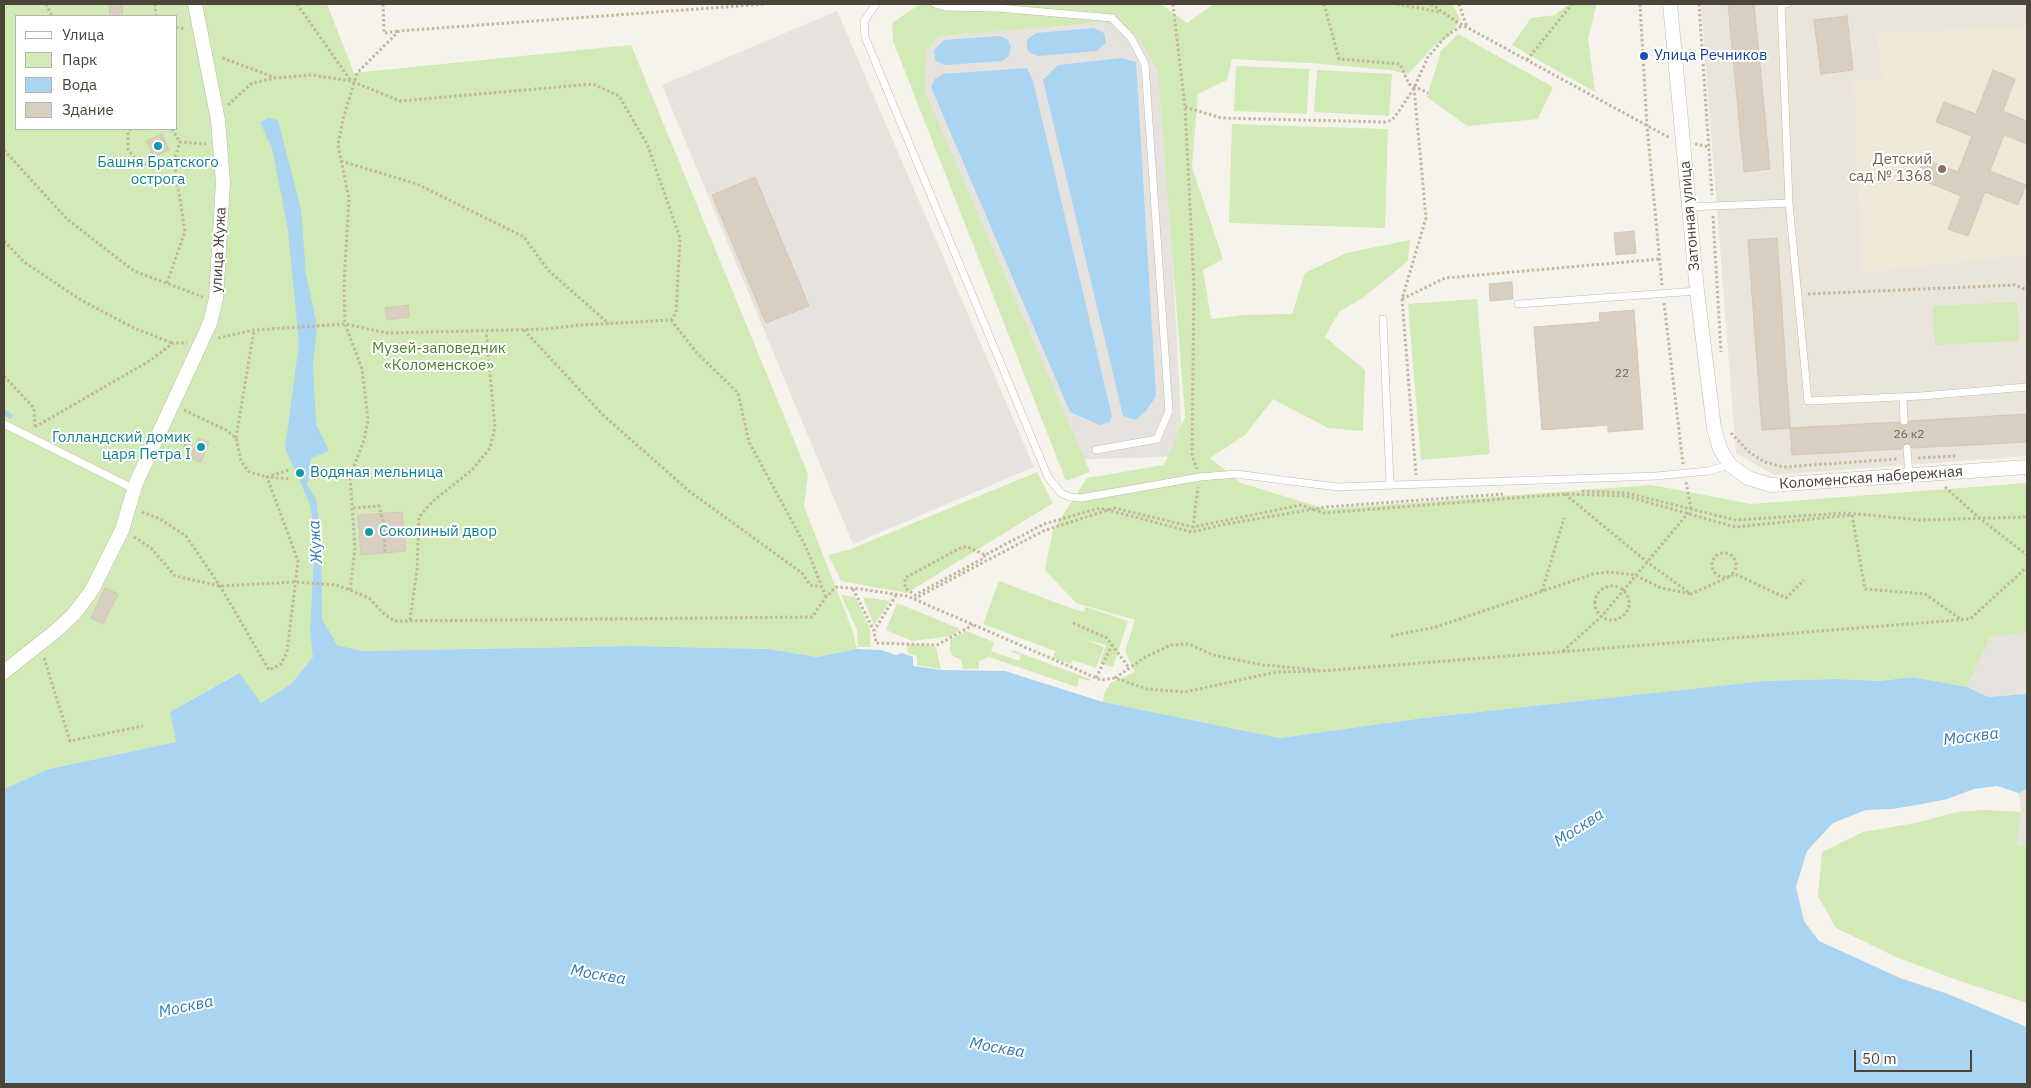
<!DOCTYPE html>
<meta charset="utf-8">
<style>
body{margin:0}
#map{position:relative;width:2031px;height:1088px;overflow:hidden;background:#f6f3ec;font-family:"IBM Plex Sans",sans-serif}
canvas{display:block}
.frame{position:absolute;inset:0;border:5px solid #4b4439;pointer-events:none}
.legend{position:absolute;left:15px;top:15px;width:162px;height:115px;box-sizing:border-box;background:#fff;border:1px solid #b7b4b0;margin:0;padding:6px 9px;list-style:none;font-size:15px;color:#4b4439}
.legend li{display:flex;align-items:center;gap:10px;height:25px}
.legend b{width:25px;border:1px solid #b7b4b0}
.scale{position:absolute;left:1854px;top:1050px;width:118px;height:22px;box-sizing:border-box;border:2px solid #4b4439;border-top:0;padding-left:6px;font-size:15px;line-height:18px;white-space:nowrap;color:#4b4439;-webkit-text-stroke:4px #fff;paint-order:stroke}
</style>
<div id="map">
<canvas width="2031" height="1088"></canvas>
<div class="frame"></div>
<ul class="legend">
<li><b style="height:6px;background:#fff"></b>Улица</li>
<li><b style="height:14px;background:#d2eab5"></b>Парк</li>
<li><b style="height:14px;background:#a9d4f2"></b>Вода</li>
<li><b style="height:14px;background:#d8cfc1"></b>Здание</li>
</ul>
<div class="scale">50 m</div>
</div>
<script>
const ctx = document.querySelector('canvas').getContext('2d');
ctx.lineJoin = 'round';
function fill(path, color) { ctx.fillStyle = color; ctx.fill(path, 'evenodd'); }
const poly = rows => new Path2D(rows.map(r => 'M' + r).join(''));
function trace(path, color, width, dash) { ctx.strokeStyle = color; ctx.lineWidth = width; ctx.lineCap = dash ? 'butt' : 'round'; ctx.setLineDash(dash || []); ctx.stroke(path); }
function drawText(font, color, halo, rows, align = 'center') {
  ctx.font = font + ' "IBM Plex Sans",sans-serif'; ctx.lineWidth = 4; ctx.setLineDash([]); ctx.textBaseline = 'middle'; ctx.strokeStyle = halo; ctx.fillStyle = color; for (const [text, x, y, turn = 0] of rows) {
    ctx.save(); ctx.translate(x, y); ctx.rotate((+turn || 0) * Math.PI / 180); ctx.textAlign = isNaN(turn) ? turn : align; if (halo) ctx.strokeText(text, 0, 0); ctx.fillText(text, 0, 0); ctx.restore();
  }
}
const residential = poly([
 [1701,4,2027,4,2027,456,1774,475,1736,453]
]);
const industrial = poly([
 [1159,4,1183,456,1066,460,897,40],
 [837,11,1034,467,853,544,662,85],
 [2027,632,2027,694,1988,697,1967,687,1990,636],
 [2027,789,2027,845,2017,846,2021,812,2019,793]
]);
const education = poly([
 [2027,27,2027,255,1861,273,1854,82,1882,79,1877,33]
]);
const green = poly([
 [4,4,327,4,354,73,631,45,808,474,804,506,852,629,857,649,817,657,769,649,631,646,362,651,337,645,313,657,291,684,261,703,238,673,170,712,176,742,49,769,4,789],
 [16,16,176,16,176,129,16,129],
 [920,4,1161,4,1187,23,1214,4,1453,4,1460,20,1450,36,1435,45,1408,74,1390,70,1310,63,1232,59,1227,80,1198,94,1192,167,1223,259,1203,270,1211,319,1242,315,1292,314,1305,273,1346,253,1410,240,1408,261,1364,297,1339,312,1325,337,1365,370,1363,431,1328,428,1273,399,1245,435,1210,458,1241,483,1326,509,1652,485,1751,504,2027,483,2027,632,1990,637,1967,687,1912,677,1880,681,1836,679,1764,681,1423,718,1280,738,1103,702,1104,694,1110,683,1135,672,1125,651,1135,620,1076,603,1045,570,1053,530,1087,478,1164,465,1185,417,1158,70,1136,35,1104,22,939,36,926,51,925,92,1090,472,1066,481,893,41,892,23],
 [1569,4,1597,4,1588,38,1595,92,1512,45,1531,18,1555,15],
 [1458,34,1553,87,1538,119,1467,126,1427,97,1441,51],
 [1236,66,1309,69,1307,114,1234,111],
 [1317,70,1392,74,1389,116,1314,112],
 [1232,124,1388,129,1385,228,1229,223],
 [1477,299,1490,454,1421,460,1408,304],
 [2017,302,2019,341,1935,345,1933,306],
 [1037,472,1053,503,907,593,841,581,828,555,851,549],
 [999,581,1073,609,1084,612,1086,607,1128,621,1113,667,1100,663,1106,645,1081,638,1104,647,1096,668,1073,660,1071,664,1053,658,1055,651,983,624],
 [841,595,855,597,870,628,870,647,858,647,857,630],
 [863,597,890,601,874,625],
 [897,603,960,629,952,636,912,641,886,630],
 [966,631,994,642,991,651,1019,661,1021,655,1012,652,1012,650,1090,679,1090,681,1079,678,1077,687,989,657,979,661,979,669,963,669,961,660,953,656,950,650,950,640],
 [909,644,936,647,941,669,917,665,917,656,908,653,907,646],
 [1986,810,2021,812,2017,846,2027,845,2027,1003,1957,980,1896,957,1836,928,1818,896,1822,852,1863,832,1915,823,1957,812]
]);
const water = poly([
 [1093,28,1104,33,1106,43,1096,51,1038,56,1030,53,1027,49,1027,40,1036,33],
 [1000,36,1008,40,1011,47,1009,56,1002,61,946,65,935,61,934,50,944,40],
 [1122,58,1136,62,1156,396,1146,411,1135,420,1123,416,1043,80,1058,65],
 [1027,68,1033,81,1112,416,1110,422,1100,425,1070,412,931,87,935,79,943,74],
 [269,118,278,120,301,210,306,274,317,326,313,365,316,424,329,451,311,458,307,485,316,499,321,538,322,619,337,645,362,651,631,646,769,649,817,657,857,649,881,650,896,655,902,653,913,657,913,666,942,670,1005,671,1103,702,1280,738,1423,718,1764,681,1836,679,1880,681,1912,677,1967,687,1988,697,2027,694,2027,789,2019,793,1997,786,1974,789,1947,799,1922,804,1892,809,1866,810,1833,823,1807,851,1796,887,1804,921,1819,941,1900,978,1948,994,2027,1027,2027,1084,4,1084,4,789,49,769,176,742,170,712,239,673,261,703,291,684,313,657,310,632,315,539,310,504,285,448,299,344,288,230,272,148,260,122]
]);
const stream = poly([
 [4,412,10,416]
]);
const building = poly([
 [109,4,122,4,123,16,110,16,109,4],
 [1728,4,1754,4,1770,169,1744,172,1728,4],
 [1847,16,1853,70,1821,74,1814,20,1847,16],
 [1993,70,2015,79,2003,111,2027,121,2027,144,2004,135,1990,171,2026,185,2018,205,1985,192,1968,236,1948,229,1961,196,1917,178,1924,159,1958,172,1972,136,1936,122,1944,102,1976,114,1993,70],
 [162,134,169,150,154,157,146,141,162,134],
 [755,177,809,306,766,323,712,195,755,177],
 [1634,231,1636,253,1616,255,1614,233,1634,231],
 [1777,238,1790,428,1762,430,1748,240,1777,238],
 [1512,282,1513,299,1490,301,1489,284,1512,282],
 [408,305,409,317,387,320,385,308,408,305],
 [1634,310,1643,429,1608,432,1608,425,1542,430,1534,327,1600,322,1599,313,1634,310],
 [2027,414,2027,442,1912,448,1907,443,1902,449,1792,455,1790,428,1899,422,1905,426,1909,421,2027,414],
 [198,438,209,442,201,462,190,458,198,438],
 [402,512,406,551,361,555,358,515,402,512],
 [105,588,118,594,103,624,91,618,105,588]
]);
const path = poly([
 [46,4,52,16],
 [155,4,156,16],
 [297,4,351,81],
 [383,4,384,33,399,31],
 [1173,4,1185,107,1194,286,1192,456,1197,469],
 [1324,4,1339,59,1400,64,1409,84,1428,93],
 [1397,4,1440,12],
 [1431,4,1457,22,1670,138],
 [1459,4,1467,27],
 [1640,4,1647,126,1662,285],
 [1699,4,1712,195],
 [176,27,185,29],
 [1527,60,1572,4],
 [1414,88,1426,218,1402,299,1416,475],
 [228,105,252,83,275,78],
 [1185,107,1221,118,1385,122,1392,120,1399,111,1414,88,1428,57,1446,36,1463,25],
 [131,129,128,132,128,149,140,165,174,161],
 [172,129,180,142],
 [1695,144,1710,147],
 [4,150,67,219,134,271,203,297],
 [341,161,417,184,524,237,548,270,609,324],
 [1713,216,1721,352],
 [4,241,24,262,81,300,134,328,172,343],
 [167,283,185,231,174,161,180,142,206,144],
 [1808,294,2015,285,2027,290],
 [1402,299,1445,278,1660,259],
 [1664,303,1683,464],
 [671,320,697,353,738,393,749,442,806,547,826,597],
 [524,330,603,415,689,491,802,573,810,585,822,587],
 [218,338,254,330,345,324,387,333,546,329,581,325,671,320,676,313,680,238,648,146,619,96,593,84,400,101,351,81,312,75,276,78,220,57],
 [4,376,34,408,35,427],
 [184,410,226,430,236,438,241,461,249,472,267,477,289,470],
 [35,427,151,360,173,343,187,343],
 [1731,433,1748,451,1764,462,1784,467,1897,459],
 [236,438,254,330],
 [170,439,188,446],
 [1918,458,1957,456],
 [1686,482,1691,509],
 [1945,487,1978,517,2027,555],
 [1582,491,1627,493,1735,520,1846,513,1921,520,2027,517],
 [1565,494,1647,562,1691,594,1735,574,1786,598,1804,580],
 [353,508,379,506,384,524,385,553],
 [142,512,160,519,186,536,220,586,269,670,281,664,287,652,298,561,267,477,290,479],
 [1852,515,1865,589,1925,594,1962,620],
 [1193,528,1198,487],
 [134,537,151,548,175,576,220,586,296,582,337,585,369,598,385,615,395,621,812,617,826,597,836,587,861,589,907,596,1101,680,1115,678,1147,689,1185,692,1276,672,1321,671,1970,619,2027,567],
 '1712 565a12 12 0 1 1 24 0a12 12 0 1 1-24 0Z',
 [985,555,984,558,915,595,905,588,905,578,962,547,968,547,985,555,1044,524,1100,508,1192,532,1226,524,1326,507,1503,494],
 '1595 603a17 17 0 1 1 34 0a17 17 0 1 1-34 0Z',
 [853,589,874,631],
 [350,590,355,549,350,476,364,440,368,420,362,369,345,324,344,284,349,199,338,145,343,119,357,73,399,31,765,4],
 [1542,591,1564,518],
 [896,595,874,631,876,643,937,645,973,625],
 [914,599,1043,531,1114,508,1193,527,1301,505,1324,513,1565,494,1626,496,1735,527,1852,515],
 [410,620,417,570,419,517,433,501,472,470,490,448,495,427,486,331],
 [1073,623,1107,638,1129,668],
 [1391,636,1436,627,1593,574,1609,572,1635,575,1661,588,1691,594],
 [1563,651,1601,617,1689,512],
 [44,658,70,741,143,726],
 [1096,678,1112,645],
 [1115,678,1145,657,1171,645,1189,644,1213,655,1263,665,1318,670]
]);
const lane = poly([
 [876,4,864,21,865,37,1048,477,1061,493,1070,497,1081,498,1200,477,1236,474,1337,487,1656,476,1708,471,1730,465],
 [935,4,945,7,998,8,1112,18,1131,38,1145,64,1169,411,1157,439,1096,450],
 [1787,4,1781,4,1789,203],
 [1689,207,1789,203,1808,401,1921,396,2027,387],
 [1518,304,1697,291],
 [1383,319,1390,484],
 [1903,397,1904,421],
 [4,424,134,489],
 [1907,448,1909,476]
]);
const street = poly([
 [1670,4,1697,291,1714,428,1720,449,1730,465,1748,478,1771,485,2027,467],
 [4,672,57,630,74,614,92,590,122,530,136,483,210,323,216,299,223,182,218,120,195,4]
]);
const markers = [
 [1644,56,5,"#1a4fb4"],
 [158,146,5,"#0f9aa8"],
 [1942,169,5,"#8d6e63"],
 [201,447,5,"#0f9aa8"],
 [300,473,5,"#0f9aa8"],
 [369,532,5,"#0f9aa8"]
];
const numberNames = [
 ["22",1622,374],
 ["26 к2",1909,435]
];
const transitNames = [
 ["Улица Речников",1654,56]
];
const educationNames = [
 ["Детский",1932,160],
 ["сад № 1368",1932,177]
];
const cultureNames = [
 ["Башня Братского",158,163,"center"],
 ["острога",158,180,"center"],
 ["Голландский домик",191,438,"right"],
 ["царя Петра I",191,455,"right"],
 ["Водяная мельница",310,473],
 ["Соколиный двор",379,532]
];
const streetNames = [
 ["Затонная улица",1690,216,-95],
 ["улица Жужа",219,250,-87],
 ["Коломенская набережная",1871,478,-4]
];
const parkNames = [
 ["Музей-заповедник",439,349],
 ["«Коломенское»",439,366]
];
const waterNames = [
 ["Жужа",316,542,-94],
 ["Москва",1971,737,-7],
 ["Москва",1579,828,-33],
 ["Москва",598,975,10],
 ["Москва",186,1007,-12],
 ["Москва",997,1048,10]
];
fill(residential, '#eae5da');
fill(industrial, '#e6e2dd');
fill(education, '#efe8d6');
fill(green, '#d2eab5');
fill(water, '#a9d4f2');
trace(stream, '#a9d4f2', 5);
fill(building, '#d8cfc1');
trace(building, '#d3c7b4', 1);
trace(lane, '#c2bbae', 8);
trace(street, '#c2bbae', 15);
trace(path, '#c4b79f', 3, [2.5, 2.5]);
trace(lane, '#fff', 7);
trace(street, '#fff', 14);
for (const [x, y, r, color] of markers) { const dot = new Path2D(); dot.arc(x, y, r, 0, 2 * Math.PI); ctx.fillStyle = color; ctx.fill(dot); trace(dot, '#fff', 2); }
drawText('12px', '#6e675b', null, numberNames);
drawText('15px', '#164399', '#fff', transitNames, 'left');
drawText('15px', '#785e54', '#fff', educationNames, 'right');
drawText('15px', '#0d838f', '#fff', cultureNames, 'left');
drawText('15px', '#4b4439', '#fff', streetNames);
drawText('15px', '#4a7f2a', '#fff', parkNames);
drawText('italic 16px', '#2e7ab2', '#fff', waterNames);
</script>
